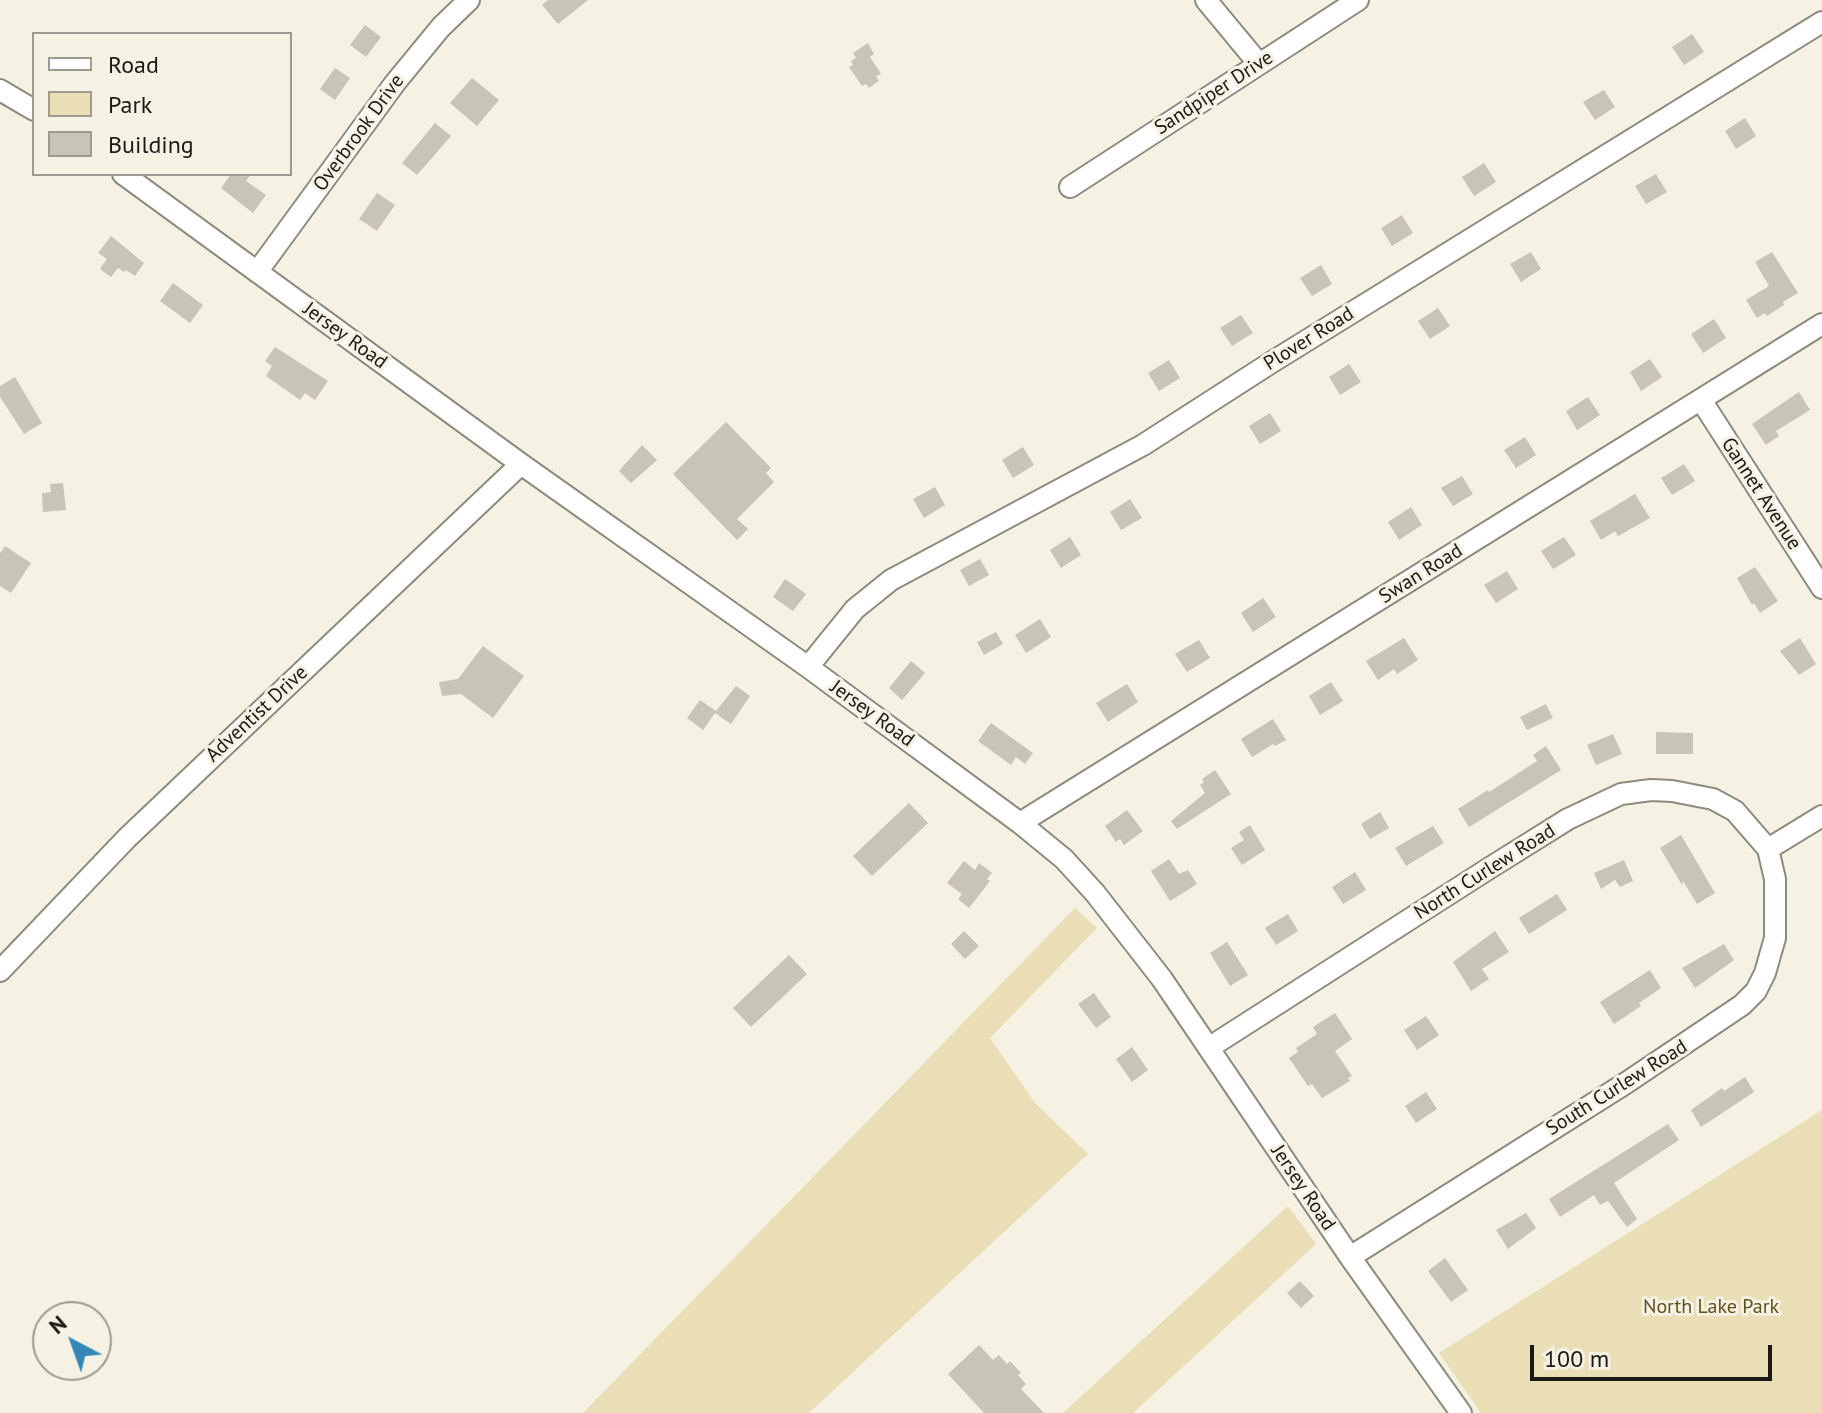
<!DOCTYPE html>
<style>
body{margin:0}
#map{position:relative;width:1822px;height:1413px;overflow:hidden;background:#f5f1e3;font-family:"PT Sans",sans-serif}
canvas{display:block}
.legend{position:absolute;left:32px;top:32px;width:260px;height:144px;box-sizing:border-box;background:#f5f1e3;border:2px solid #9d9b90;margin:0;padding:10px 14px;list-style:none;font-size:24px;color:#1a1914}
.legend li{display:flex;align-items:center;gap:16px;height:40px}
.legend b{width:40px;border:2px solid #9d9b90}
.north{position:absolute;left:32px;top:1301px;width:80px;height:80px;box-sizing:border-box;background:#f5f1e3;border:2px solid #9d9b90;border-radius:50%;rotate:319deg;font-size:22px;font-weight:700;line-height:32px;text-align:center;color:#1a1914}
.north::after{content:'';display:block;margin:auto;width:28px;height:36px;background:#3587b8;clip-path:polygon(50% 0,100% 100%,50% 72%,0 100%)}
.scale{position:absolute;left:1530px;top:1345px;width:242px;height:36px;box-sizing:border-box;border:4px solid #1a1914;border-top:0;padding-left:10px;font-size:24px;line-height:28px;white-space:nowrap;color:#1a1914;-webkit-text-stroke:6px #f5f1e3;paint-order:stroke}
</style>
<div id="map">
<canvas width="1822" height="1413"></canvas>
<ul class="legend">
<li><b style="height:10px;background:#fff"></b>Road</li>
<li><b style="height:22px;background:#e9deb6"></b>Park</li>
<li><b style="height:22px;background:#c8c4b7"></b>Building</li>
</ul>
<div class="north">N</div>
<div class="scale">100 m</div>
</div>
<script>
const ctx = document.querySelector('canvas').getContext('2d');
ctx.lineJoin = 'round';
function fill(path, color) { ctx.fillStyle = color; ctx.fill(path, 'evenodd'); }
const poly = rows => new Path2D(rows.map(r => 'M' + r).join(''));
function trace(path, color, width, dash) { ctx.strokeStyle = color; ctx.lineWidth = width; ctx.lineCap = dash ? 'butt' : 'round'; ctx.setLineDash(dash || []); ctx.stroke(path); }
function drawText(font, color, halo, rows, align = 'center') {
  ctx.font = font + ' "PT Sans",sans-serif'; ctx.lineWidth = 6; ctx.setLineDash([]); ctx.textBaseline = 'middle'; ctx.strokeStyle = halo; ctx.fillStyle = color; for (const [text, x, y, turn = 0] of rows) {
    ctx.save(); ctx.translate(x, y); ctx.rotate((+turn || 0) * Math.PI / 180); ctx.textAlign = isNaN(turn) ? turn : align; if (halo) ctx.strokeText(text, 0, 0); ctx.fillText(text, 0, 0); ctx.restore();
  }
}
const green = poly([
 [1075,908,1097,928,990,1038,1035,1103,1088,1154,809,1413,583,1413],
 [1822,1110,1822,1413,1481,1413,1439,1353],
 [1288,1206,1316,1244,1133,1413,1063,1413]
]);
const building = poly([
 [548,0,588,0,558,24,542,5],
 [365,25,381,37,366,57,350,45],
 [1692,34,1704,52,1684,65,1672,47],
 [868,43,874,54,870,57,881,74,876,76,879,81,869,88,866,84,862,86,849,67,853,65,851,61,856,58,853,53],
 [335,68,350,78,335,100,320,89],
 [472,78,499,100,477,126,450,103],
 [1604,90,1615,107,1595,120,1583,102],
 [1745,118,1756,136,1736,149,1725,131],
 [435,123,451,136,417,175,402,163],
 [1484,163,1496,182,1474,196,1462,177],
 [231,174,251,174,246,181,266,195,253,213,221,188],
 [1656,174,1667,192,1646,204,1635,186],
 [377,193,395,205,377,231,359,219],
 [1402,215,1413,233,1392,246,1381,228],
 [111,236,144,263,135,276,126,270,124,272,118,268,111,277,100,269,107,259,98,253],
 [1531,252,1541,269,1521,282,1510,264],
 [1772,252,1798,293,1783,302,1784,305,1767,316,1765,313,1757,318,1746,300,1769,286,1755,262],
 [1321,265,1332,284,1312,296,1300,278],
 [173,283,203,305,190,323,160,301],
 [1438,308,1450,326,1430,339,1418,321],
 [1241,315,1253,333,1232,346,1220,328],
 [1714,319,1726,338,1703,353,1691,334],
 [275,347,328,381,315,400,305,393,300,400,266,376,272,366,265,361],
 [1650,359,1662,377,1641,391,1630,372],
 [1169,360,1180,378,1159,391,1148,373],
 [1349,364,1361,382,1340,395,1329,377],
 [15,377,42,423,24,434,0,397,0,386],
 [1799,392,1810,410,1776,431,1779,436,1766,445,1752,424],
 [1588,397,1600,415,1577,430,1566,411],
 [1270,413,1281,431,1260,444,1249,426],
 [726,422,771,468,766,473,774,482,737,519,748,529,737,540,673,474],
 [1525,437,1536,455,1516,468,1504,450],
 [642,445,657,460,631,483,619,471],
 [1023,447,1034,465,1013,478,1002,460],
 [1684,464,1695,481,1672,495,1661,478],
 [1462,476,1473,494,1453,506,1441,488],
 [63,483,66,510,43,512,42,493,51,492,50,484],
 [935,487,945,505,924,518,913,499],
 [1635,494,1650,518,1618,536,1615,531,1601,540,1590,521],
 [1130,499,1142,518,1121,530,1110,512],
 [1411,507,1422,525,1399,540,1388,522],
 [1070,537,1081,555,1061,568,1050,550],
 [1564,537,1576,555,1553,569,1541,551],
 [5,546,31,563,11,593,0,586,0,553],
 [980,559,989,575,969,586,960,570],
 [1755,567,1778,601,1760,613,1754,603,1752,605,1737,578],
 [1507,571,1518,589,1496,603,1484,585],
 [785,579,806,594,793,611,773,597],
 [1263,598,1276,617,1253,632,1241,613],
 [1040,619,1051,637,1026,653,1015,635],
 [996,632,1003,644,984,655,977,642],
 [1404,638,1418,660,1397,674,1394,669,1378,680,1366,661],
 [1800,638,1816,664,1799,675,1780,651],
 [1199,640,1210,658,1187,672,1175,654],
 [483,646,524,676,493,718,461,694,442,696,439,682,458,679],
 [911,661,925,673,902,700,889,688],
 [1331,682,1343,701,1320,715,1309,696],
 [1127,684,1138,702,1108,722,1096,703],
 [736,686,750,696,731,724,715,713,703,730,687,718,700,700,716,711],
 [1546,704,1553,718,1527,730,1520,717],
 [1273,719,1286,740,1275,746,1273,744,1252,757,1241,739],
 [991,723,1033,753,1025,764,1016,757,1011,765,978,741],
 [1656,732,1693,733,1693,754,1656,754],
 [1613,734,1622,754,1596,765,1587,745],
 [1546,746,1561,770,1469,827,1458,809,1488,790,1489,792,1537,761,1533,755],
 [1215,770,1231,794,1177,829,1171,821,1205,793,1200,785,1204,782,1202,779],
 [909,803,928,823,872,876,853,856],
 [1127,810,1143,831,1124,845,1120,839,1116,842,1105,826],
 [1380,812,1389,828,1370,839,1361,824],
 [1250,825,1265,850,1242,865,1231,848,1244,840,1239,832],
 [1433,826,1444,843,1406,866,1395,848],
 [1681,835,1715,893,1697,904,1683,881,1682,885,1660,848],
 [1169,859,1179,874,1188,870,1197,884,1170,901,1151,871],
 [1624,860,1633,881,1620,887,1615,880,1601,889,1594,873],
 [964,861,975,870,979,863,992,873,987,879,990,881,969,908,958,899,962,894,947,883],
 [1355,872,1366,890,1343,904,1332,887],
 [1557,894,1567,910,1529,934,1519,918],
 [1288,914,1298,931,1276,945,1265,928],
 [964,931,979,946,965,959,951,944],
 [1495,931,1509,952,1482,969,1489,979,1471,991,1453,962],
 [1227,942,1248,975,1230,986,1210,953],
 [1724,944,1734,960,1695,988,1682,968],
 [789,955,807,974,751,1027,733,1008],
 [1650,970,1661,988,1639,1003,1641,1006,1614,1024,1600,1002],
 [1094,993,1111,1017,1096,1028,1078,1004],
 [1335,1013,1352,1039,1335,1051,1352,1076,1348,1078,1350,1081,1322,1098,1312,1084,1308,1086,1289,1058,1298,1052,1296,1048,1317,1034,1313,1027],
 [1426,1016,1439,1035,1417,1050,1404,1030],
 [1132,1047,1148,1070,1132,1082,1116,1059],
 [1745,1077,1754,1092,1701,1127,1691,1110,1722,1088,1724,1091],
 [1426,1092,1437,1109,1416,1123,1405,1106],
 [1668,1124,1679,1140,1614,1183,1637,1219,1627,1227,1608,1201,1600,1205,1594,1195,1560,1217,1549,1199],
 [1526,1213,1536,1228,1508,1249,1496,1230],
 [1445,1258,1468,1290,1451,1302,1428,1271],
 [1300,1281,1314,1296,1301,1308,1287,1293],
 [979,1345,993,1360,999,1355,1007,1364,1010,1361,1021,1373,1018,1375,1026,1384,1021,1389,1044,1413,984,1413,948,1374]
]);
const minor = poly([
 [1206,0,1259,64],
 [0,90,34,110],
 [123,174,521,464,808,667,1020,823,1064,859,1095,893,1162,979,1350,1257,1461,1413],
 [1070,187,1358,0],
 [257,272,395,83,441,27,469,0],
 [1701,400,1822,588],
 [808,667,855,609,891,580,1143,445,1272,362,1822,22],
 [1020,823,1822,324],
 [1768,849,1822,816],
 [0,971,127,838,521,464],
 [1210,1047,1488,869,1568,819,1621,794,1651,790,1672,791,1713,799,1735,811,1768,849,1775,879,1775,938,1765,973,1756,991,1742,1005,1626,1083,1350,1257]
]);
const streetNames = [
 ["Sandpiper Drive",1214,93,-33],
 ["Overbrook Drive",359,133,-54],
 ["Jersey Road",345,336,36],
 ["Plover Road",1309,339,-32],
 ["Gannet Avenue",1761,494,57],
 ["Swan Road",1421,574,-32],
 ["Adventist Drive",257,714,-43],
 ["Jersey Road",872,714,36],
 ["North Curlew Road",1485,872,-32],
 ["South Curlew Road",1617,1088,-32],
 ["Jersey Road",1303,1188,56]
];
const parkNames = [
 ["North Lake Park",1711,1307]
];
fill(green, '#e9deb6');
fill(building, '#c8c4b7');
trace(minor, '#8e8b7e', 24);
trace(minor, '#fff', 20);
drawText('20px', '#1a1914', '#f5f1e3', streetNames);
drawText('20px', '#5e511f', '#f5f1e3', parkNames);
</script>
